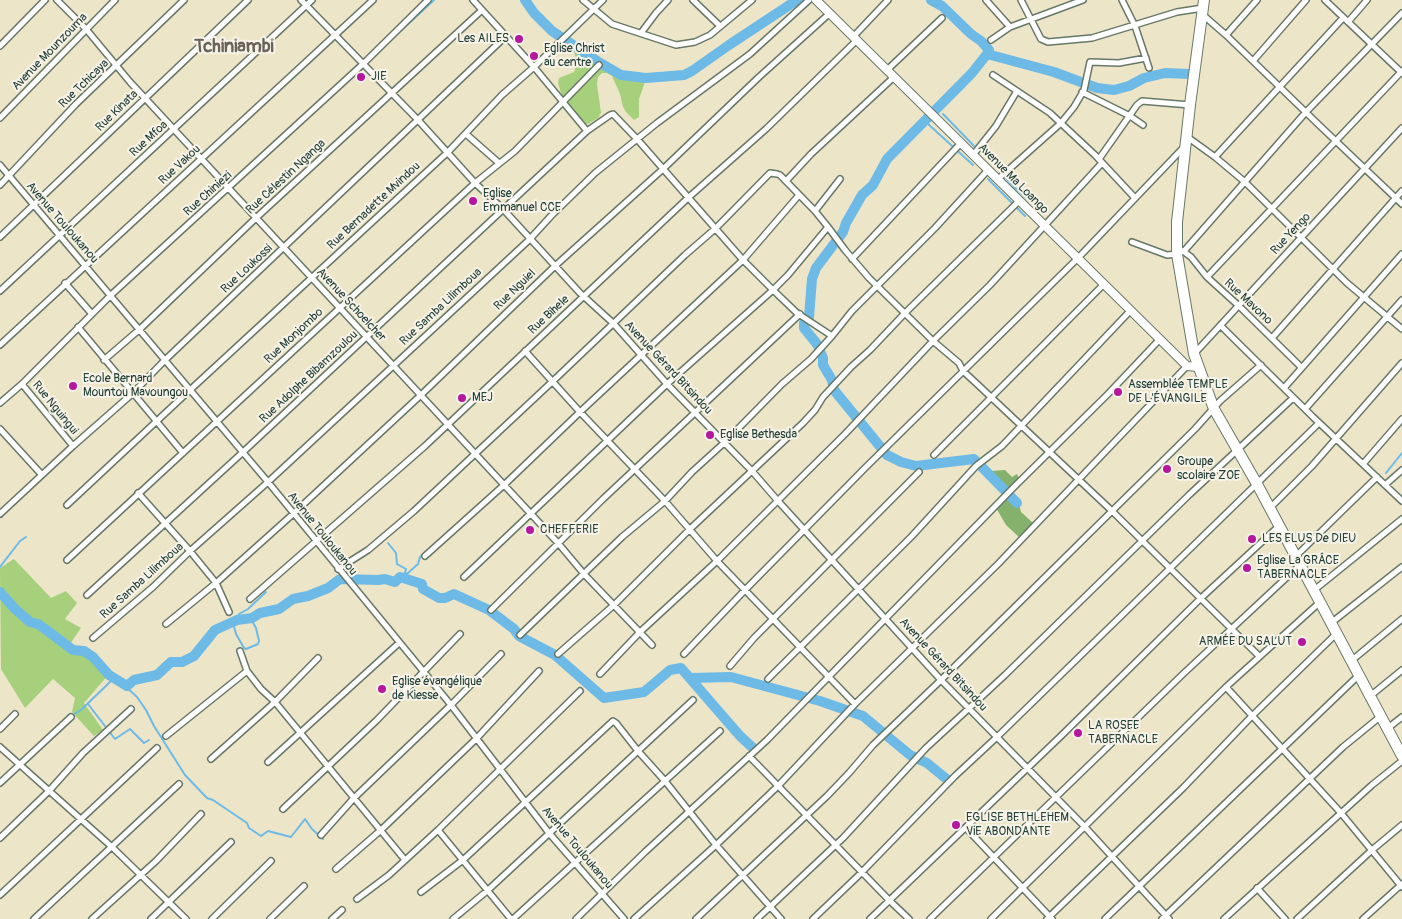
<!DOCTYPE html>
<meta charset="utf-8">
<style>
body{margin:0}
canvas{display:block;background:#ede5c8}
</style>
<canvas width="1402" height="919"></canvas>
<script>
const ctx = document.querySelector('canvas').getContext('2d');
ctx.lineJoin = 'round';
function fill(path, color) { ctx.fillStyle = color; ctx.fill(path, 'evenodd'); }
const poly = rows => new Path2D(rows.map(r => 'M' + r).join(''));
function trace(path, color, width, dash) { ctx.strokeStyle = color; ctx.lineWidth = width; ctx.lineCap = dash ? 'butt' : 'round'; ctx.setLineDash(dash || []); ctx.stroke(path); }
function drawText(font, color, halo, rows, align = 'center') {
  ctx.font = font + ' Pangolin,sans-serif'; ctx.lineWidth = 4; ctx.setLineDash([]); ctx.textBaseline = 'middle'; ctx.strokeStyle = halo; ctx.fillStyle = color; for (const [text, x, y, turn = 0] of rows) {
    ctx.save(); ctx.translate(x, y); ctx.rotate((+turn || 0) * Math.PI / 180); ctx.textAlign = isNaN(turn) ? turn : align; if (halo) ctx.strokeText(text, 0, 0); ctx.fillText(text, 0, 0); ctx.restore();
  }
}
const green = poly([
 [574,51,581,52,624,76,640,78,645,82,639,99,639,117,634,120,626,112,623,107,620,94,612,76,607,73,602,73,598,77,597,84,601,113,598,118,588,124,577,125,565,106,558,83,559,78,574,72,577,63],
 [14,559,51,598,66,591,77,603,65,619,81,628,70,644,109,674,84,703,103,730,94,736,72,712,75,698,53,679,25,708,1,669,0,568]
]);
const forest = poly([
 [1005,470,1012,477,1017,474,1020,481,1011,490,1013,496,1011,501,1019,504,1021,512,1033,523,1020,538,1006,525,995,506,1005,489,998,482,986,476,991,471]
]);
const stream = poly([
 [376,54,434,0],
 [943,114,974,146],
 [927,123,973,165],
 [1004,176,1014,187,1030,201],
 [988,179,1025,216],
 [1386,473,1402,453],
 [0,517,2,517],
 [388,543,396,553,397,564,406,569,405,573],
 [0,567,20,541,26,537],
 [400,577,405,573,407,574,418,564,420,557,429,549],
 [238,619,239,614,248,609,266,592],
 [233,623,236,634,244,648,246,649,258,644,259,641,256,628,251,619],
 [125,686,137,697,146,710,154,726,185,775,207,798,213,800,247,823,249,828,261,836,268,831,291,837,305,819,312,829,323,839],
 [88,704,115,739,130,729,144,743,149,740],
 [71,716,81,710,112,680]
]);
const river = poly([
 [525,0,534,13,552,31,597,61,621,75,646,78,684,75,692,71,729,45,794,2,801,0],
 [931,0,942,6,971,34,981,41,989,50,987,54,1054,72,1097,88,1114,90,1129,86,1144,78,1165,73,1189,74],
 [987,54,972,73,887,159,873,185,862,195,846,223,843,232,816,268,812,279,809,317,804,323,804,328,817,344,823,358,823,365,832,380,834,390,887,455,901,462,916,466,974,459,1017,503],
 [0,592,14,608,30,622,38,624,45,629,73,650,84,651,93,657,109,675,127,686,134,680,157,675,171,662,182,662,194,656,215,630,237,620,252,618,260,613,279,609,293,599,308,596,328,588,340,579,378,580,385,579,395,582,400,577,422,584,423,589,439,598,445,598,454,594,489,610,514,629,519,636,555,655,604,698,644,692,670,670,681,668,740,736,752,747],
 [690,678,731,677,820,701,863,716,910,755,927,763,949,781]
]);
const street = poly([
 [57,0,86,29,130,82,558,543,584,574,652,645],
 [301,0,418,120,475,183,503,209,580,293,613,323,667,384,752,471,778,501,941,680,1084,826,1169,919],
 [473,0,534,67,587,131],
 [583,0,612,24,676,45,695,42,710,35,752,0],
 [693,0,720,26],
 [986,0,1010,27],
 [1021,0,1041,39,1048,42,1092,38,1177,12,1203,8],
 [1122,0,1135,26,1149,68],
 [1325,0,1402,73],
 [1203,15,1226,35,1319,125,1402,204],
 [1348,22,1367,0],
 [641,33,656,13,668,0],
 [1226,35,1257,0],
 [853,37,888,0],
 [991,40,1010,27,1083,0],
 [0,46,45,0],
 [1253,61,1306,0],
 [887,70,942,18],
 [993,75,1050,113,1095,155,1135,198],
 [1082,92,1130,116,1143,125],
 [0,118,115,0],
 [466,134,499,163],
 [1186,136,1215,157,1245,182,1347,283,1402,329],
 [973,155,996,126,1017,91],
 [1215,157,1343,18],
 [1099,159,1137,105,1142,101,1190,105],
 [0,165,268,482,451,705,549,833,624,919],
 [998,179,1061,123,1074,107,1084,90,1090,62,1119,63,1146,58],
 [786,181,811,154,894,77],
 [0,185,76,104,184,0],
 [815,211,840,179],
 [0,237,248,0],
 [1132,242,1167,255,1177,254,1185,250,1306,112,1402,13],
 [1183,251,1191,257,1207,277,1239,306,1301,367],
 [852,259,961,143],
 [1207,277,1402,71],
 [65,283,92,314],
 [0,291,312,0],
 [1221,326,1313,417,1402,501],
 [78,327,183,453],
 [1272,338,1402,191],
 [0,345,373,0],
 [525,351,580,412,665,501,717,561,855,704],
 [1194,354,1402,128],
 [104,360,140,329,257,217,482,10],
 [22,384,73,446],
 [1284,388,1402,254],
 [0,403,22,384,111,295,363,64,428,0],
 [1305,409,1402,300],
 [0,429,42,475],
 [934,455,1104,284],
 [1363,464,1402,419],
 [1385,485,1402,470],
 [138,493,190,551,216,583,229,612],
 [67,505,190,390,448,152,502,95,534,67,603,0],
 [1270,508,1312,466,1402,363],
 [0,514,73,446,132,394,165,360,506,36],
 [425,556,504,485,580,412,743,260,799,195],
 [1295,557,1377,477],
 [67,560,475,183,515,151,599,65],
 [338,569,368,550,414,511,553,381,685,255,716,228,770,173,777,174,780,175,815,211,828,227,845,250,869,278,933,341,959,363,963,371,976,383,1111,510,1259,656],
 [464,577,667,384,773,290,788,275,828,227],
 [1313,591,1402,519],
 [87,595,242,453,587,131,610,115,613,114,637,139,743,260,773,290,797,313,832,336],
 [250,599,425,446,689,197,766,129,857,40],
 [491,610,603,499,800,314],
 [1331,623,1402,567],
 [166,624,216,583,293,514,422,394,555,266,663,169,759,77,830,13],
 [520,635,622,537,665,501,692,472,725,442,782,384,811,359,832,336,852,311,935,228,988,170],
 [93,638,153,587,190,551,268,482,529,240,551,216,595,173,657,123,750,54,809,0],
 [240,651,247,671,261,689,275,702,405,860],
 [558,654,614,605,689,530,803,423,815,410,823,397,851,367,870,350,905,313,1020,200],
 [684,654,745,590,865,468,1078,258,1184,147],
 [1351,661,1402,619],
 [730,666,754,638,919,472],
 [600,674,640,632,717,561,845,434,933,341,990,285,1102,163],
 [768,679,912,536,976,466,1002,446,1021,426,1131,310],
 [1226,687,1341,813,1402,887],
 [1369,697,1402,670],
 [1388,728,1402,717],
 [0,729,15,714],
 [166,736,247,671],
 [0,747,112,847,186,919],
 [749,756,890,901,909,919],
 [211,759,275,702,318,658],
 [268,762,399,643],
 [0,783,71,717],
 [283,809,377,720,460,634],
 [966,828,1052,919],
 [438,830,511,919],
 [321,835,354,798,451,705,501,654],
 [0,838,49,791,83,753,131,709],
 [336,869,381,830,476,739,539,671],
 [1257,888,1285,919],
 [421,892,463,860,613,721,616,723,638,751,665,781,716,845,781,919],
 [0,895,157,748],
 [357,899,389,875,438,830,580,691],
 [34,919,179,784],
 [92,919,156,861,201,814],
 [151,919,231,842],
 [212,919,271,861],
 [270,919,304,886],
 [332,919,342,910],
 [453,919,487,891,693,700],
 [513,919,720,731],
 [576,919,645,852,767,740,1012,489,1108,394,1160,339],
 [634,919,716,845,778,786,855,704,998,564,1187,366],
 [696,919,827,796,849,773,873,745,941,680,1195,429,1220,401,1261,365],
 [757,919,843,838,926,748,1005,675,1189,495,1293,398],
 [813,919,859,875,955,776,997,737,1319,423],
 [870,919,1062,735,1200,599,1279,526],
 [930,919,1183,674,1300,565],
 [991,919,1226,687,1319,603],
 [1047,919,1183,788,1251,717,1336,634],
 [1105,919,1358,676],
 [1162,919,1343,747,1381,716],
 [1224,919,1372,785,1402,761],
 [1297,919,1372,850,1402,825],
 [1363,919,1402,884]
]);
const secondary = poly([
 [816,0,1187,366,1198,367]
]);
const highway = poly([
 [1204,0,1190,105,1177,222,1177,254,1194,354,1214,409,1257,484,1402,756]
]);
const markers = [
 [519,39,5,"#b5179e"],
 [534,56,5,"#b5179e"],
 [361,77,5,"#b5179e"],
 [473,201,5,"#b5179e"],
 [73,386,5,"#b5179e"],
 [1118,392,5,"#b5179e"],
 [462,398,5,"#b5179e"],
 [710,435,5,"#b5179e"],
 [1167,469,5,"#b5179e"],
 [530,530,5,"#b5179e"],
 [1252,539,5,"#b5179e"],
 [1247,568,5,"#b5179e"],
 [1302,642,5,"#b5179e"],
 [382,689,5,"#b5179e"],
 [1078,733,5,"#b5179e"],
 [956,825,5,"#b5179e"]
];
const poiNames = [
 ["Les AILES",509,39,"right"],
 ["Eglise Christ",544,49],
 ["au centre",544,63],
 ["JIE",371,77],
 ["Eglise",483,194],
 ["Emmanuel CCE",483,208],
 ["Ecole Bernard",83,379],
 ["Mountou Mavoungou",83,393],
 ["Assemblée TEMPLE",1128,385],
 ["DE L'ÉVANGILE",1128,399],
 ["MEJ",472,398],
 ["Eglise Bethesda",720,435],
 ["Groupe",1177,462],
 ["scolaire ZOE",1177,476],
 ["CHEFFERIE",540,530],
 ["LES ELUS De DIEU",1262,539],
 ["Eglise La GRÂCE",1257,561],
 ["TABERNACLE",1257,575],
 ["ARMÉE DU SALUT",1292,642,"right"],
 ["Eglise évangélique",392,682],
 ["de Kiesse",392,696],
 ["LA ROSEE",1088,726],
 ["TABERNACLE",1088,740],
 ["EGLISE BETHLEHEM",966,818],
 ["ViE ABONDANTE",966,832]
];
const streetNames = [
 ["Avenue Mounzouma",50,52,-46],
 ["Rue Tchicaya",84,84,-44],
 ["Rue Kinata",117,111,-44],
 ["Rue Mfoa",149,139,-43],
 ["Rue Vakou",180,165,-43],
 ["Rue Célestin Nganga",286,177,-43],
 ["Avenue Ma Loango",1013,179,45],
 ["Rue Chiniezi",208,194,-42],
 ["Rue Bernadette Mvindou",374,206,-43],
 ["Avenue Touloukanou",62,223,49],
 ["Rue Yengo",1291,234,-47],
 ["Rue Loukossi",247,269,-43],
 ["Rue Nguiel",515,290,-44],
 ["Rue Mavono",1248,302,43],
 ["Avenue Schoelcher",351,305,47],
 ["Rue Samba Lilimboua",441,307,-43],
 ["Rue Bihele",549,315,-43],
 ["Rue Monjombo",294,336,-43],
 ["Avenue Gérard Bitsindou",668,368,47],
 ["Rue Adolphe Bibamzoulou",309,377,-43],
 ["Rue Nguingui",55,408,51],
 ["Avenue Touloukanou",322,534,51],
 ["Rue Samba Lilimboua",142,581,-42],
 ["Avenue Gérard Bitsindou",943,665,47],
 ["Avenue Touloukanou",577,848,50]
];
const districtNames = [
 ["Tchiniambi",234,47]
];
fill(green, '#a6d07c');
fill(forest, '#84b26c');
trace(stream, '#6dbae7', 2);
trace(river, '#6dbae7', 10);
trace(street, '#677868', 8);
trace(secondary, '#677868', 10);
trace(highway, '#677868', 12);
trace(street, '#fff', 5);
trace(secondary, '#fff', 8);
trace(highway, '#fff', 10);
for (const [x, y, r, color] of markers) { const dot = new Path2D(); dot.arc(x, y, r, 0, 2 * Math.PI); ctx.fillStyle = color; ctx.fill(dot); trace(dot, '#f7f3e8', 2); }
drawText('12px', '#1f3d34', '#f7f3e8', poiNames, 'left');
drawText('12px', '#1f3d34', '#f7f3e8', streetNames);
drawText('bold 18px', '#686359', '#f7f3e8', districtNames);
</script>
